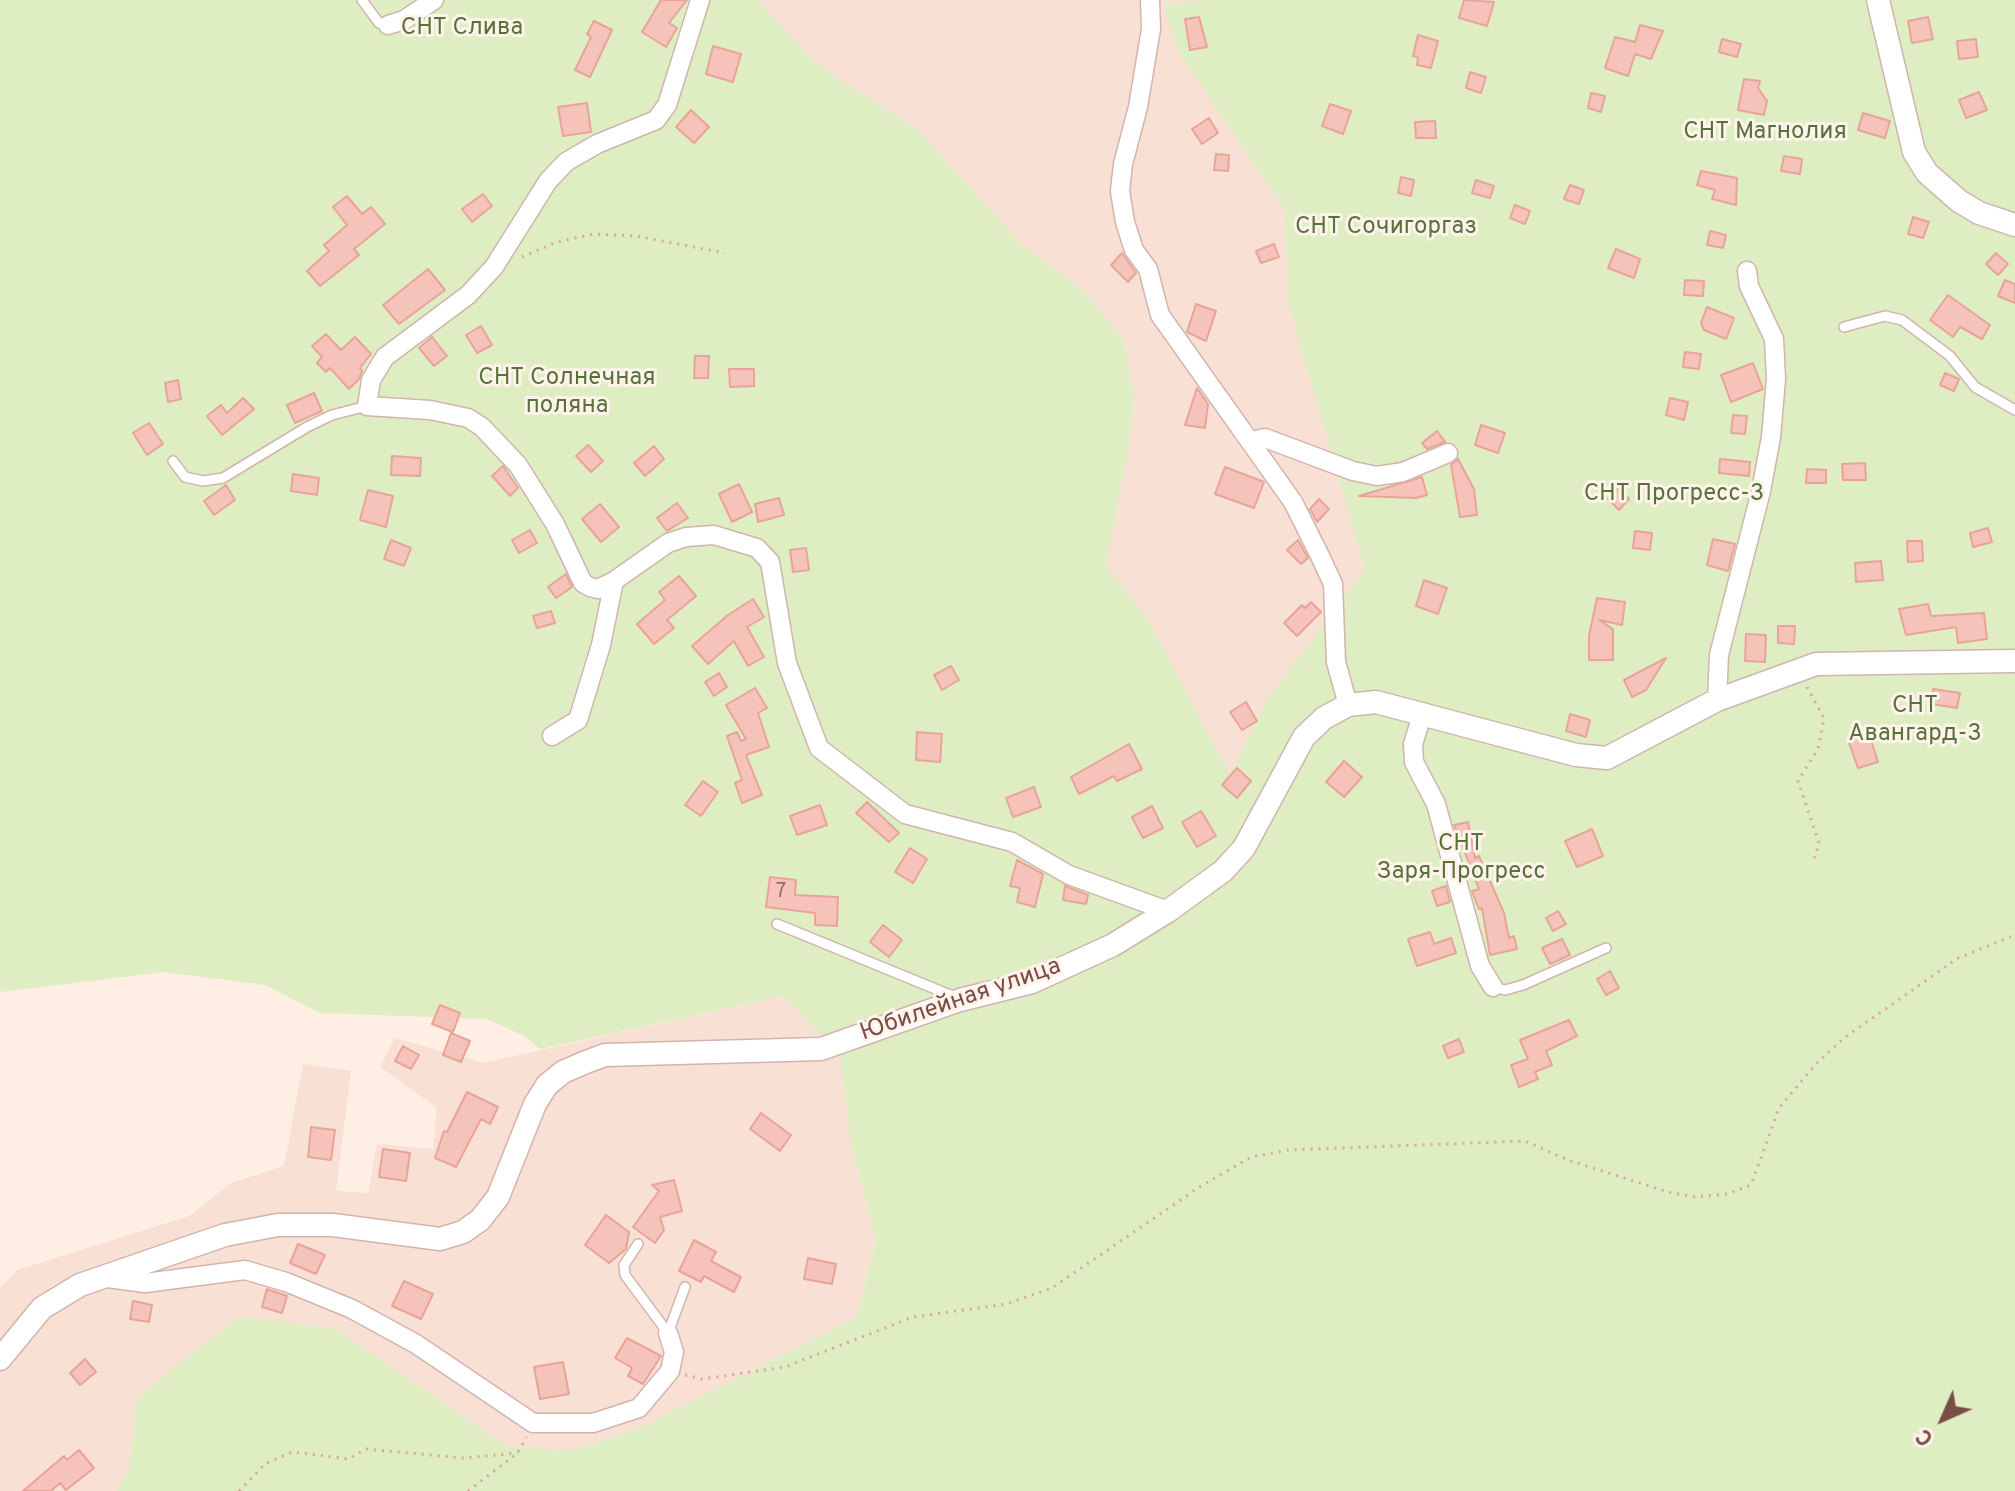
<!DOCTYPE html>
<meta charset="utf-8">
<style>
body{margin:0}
#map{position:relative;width:2015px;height:1491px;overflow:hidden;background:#feeee4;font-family:Overpass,sans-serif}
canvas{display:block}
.north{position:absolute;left:1903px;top:1379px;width:80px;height:80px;-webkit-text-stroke:6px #fff3ec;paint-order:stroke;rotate:225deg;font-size:22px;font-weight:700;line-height:32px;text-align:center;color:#794d48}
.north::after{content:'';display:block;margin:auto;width:28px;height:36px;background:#794d48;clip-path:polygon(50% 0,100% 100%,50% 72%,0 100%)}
</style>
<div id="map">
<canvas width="2015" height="1491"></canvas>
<div class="north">С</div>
</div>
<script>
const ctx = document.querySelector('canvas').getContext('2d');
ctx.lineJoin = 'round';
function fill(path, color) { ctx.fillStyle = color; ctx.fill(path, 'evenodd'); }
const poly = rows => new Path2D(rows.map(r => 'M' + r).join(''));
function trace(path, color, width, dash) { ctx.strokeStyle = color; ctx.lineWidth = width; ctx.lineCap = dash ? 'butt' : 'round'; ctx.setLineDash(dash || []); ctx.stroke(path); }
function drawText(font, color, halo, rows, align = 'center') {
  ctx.font = font + ' Overpass,sans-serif'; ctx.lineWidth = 6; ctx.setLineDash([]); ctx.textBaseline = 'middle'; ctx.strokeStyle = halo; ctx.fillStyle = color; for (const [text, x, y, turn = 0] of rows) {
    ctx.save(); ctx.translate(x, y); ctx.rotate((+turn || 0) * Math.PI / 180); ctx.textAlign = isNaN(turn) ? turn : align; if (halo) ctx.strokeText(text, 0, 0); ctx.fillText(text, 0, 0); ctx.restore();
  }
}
const residential = poly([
 [757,0,2015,0,2015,777,851,1145,876,1240,857,1317,637,1429,573,1450,509,1448,336,1329,137,1397,129,1470,117,1491,0,1491,0,1288,17,1270,189,1216,231,1183,284,1166,303,1064,351,1071,336,1191,368,1193,377,1144,433,1149,437,1108,380,1067,395,1038,483,1063,783,996,1105,565,1133,422,1134,397,1124,340,1086,293,1022,245,919,131,817,64]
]);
const green = poly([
 [0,0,757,0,817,64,919,131,1022,245,1086,293,1124,340,1134,397,1133,422,1106,565,1147,618,1230,775,1268,698,1365,570,1289,305,1284,208,1179,52,1163,6,1206,0,2015,0,2015,1491,117,1491,129,1470,137,1397,240,1316,336,1329,509,1448,573,1450,637,1429,857,1317,876,1240,851,1145,840,1054,783,996,540,1049,524,1036,487,1019,320,1013,265,985,164,972,0,992]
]);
const building = poly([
 [661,0,687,0,669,23,677,28,666,47,642,32,661,0],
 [1464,0,1494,2,1487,26,1459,18,1464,0],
 [1199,17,1207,47,1190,50,1185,19,1199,17],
 [1928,17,1933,39,1912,43,1908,21,1928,17],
 [594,21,612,30,590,77,575,70,591,37,587,34,594,21],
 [1640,25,1663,31,1651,59,1635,54,1628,76,1605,68,1615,37,1635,42,1640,25],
 [1418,35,1438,41,1431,68,1417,65,1418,57,1413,56,1418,35],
 [1722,39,1741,44,1737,57,1719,52,1722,39],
 [1976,39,1978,57,1959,59,1957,41,1976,39],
 [713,46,741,54,733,82,706,74,713,46],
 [1470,72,1486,77,1481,93,1466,88,1470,72],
 [1744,79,1760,81,1758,88,1767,101,1764,115,1738,110,1744,79],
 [1979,92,1987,110,1966,118,1959,100,1979,92],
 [1591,93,1605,96,1601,112,1588,108,1591,93],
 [587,103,591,132,563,136,558,107,587,103],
 [1330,104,1351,111,1343,134,1322,126,1330,104],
 [691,110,709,127,694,143,676,127,691,110],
 [1863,113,1890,121,1885,138,1858,130,1863,113],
 [1209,118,1218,133,1202,144,1192,129,1209,118],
 [1435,121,1436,138,1416,138,1415,122,1435,121],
 [1216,154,1229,155,1228,171,1214,170,1216,154],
 [1784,156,1802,159,1800,174,1781,171,1784,156],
 [1701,171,1737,178,1736,205,1712,199,1715,190,1697,185,1701,171],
 [1401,177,1414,180,1411,196,1398,193,1401,177],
 [1476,180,1494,186,1490,198,1472,193,1476,180],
 [1570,185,1584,190,1579,204,1564,199,1570,185],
 [483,194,492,206,472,222,462,209,483,194],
 [347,196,362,214,371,207,385,224,354,249,359,255,320,286,307,271,329,251,324,245,347,225,333,207,347,196],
 [1515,205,1530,211,1525,224,1510,218,1515,205],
 [1913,217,1929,222,1923,238,1908,234,1913,217],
 [1710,231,1726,235,1723,248,1707,245,1710,231],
 [1274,244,1279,257,1261,263,1256,251,1274,244],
 [1616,249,1640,259,1634,278,1608,268,1616,249],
 [1122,253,1136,273,1128,282,1111,265,1122,253],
 [1996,253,2008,264,1998,275,1986,264,1996,253],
 [428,269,445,290,399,324,383,305,428,269],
 [1685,280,1704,281,1703,296,1684,295,1685,280],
 [2005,280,2015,284,2015,303,1998,296,2005,280],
 [1948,295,1990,325,1982,339,1960,327,1953,337,1930,320,1948,295],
 [1196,304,1216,311,1206,341,1187,332,1196,304],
 [1707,307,1734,318,1726,339,1704,330,1701,323,1707,307],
 [481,326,492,345,477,353,466,335,481,326],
 [326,334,341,350,355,337,371,354,360,368,362,371,359,379,349,389,330,368,326,372,317,363,322,357,312,346,326,334],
 [432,337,447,356,434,366,419,348,432,337],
 [1685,352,1701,354,1699,369,1683,367,1685,352],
 [695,356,709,356,708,378,694,378,695,356],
 [1753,363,1763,389,1731,402,1721,375,1753,363],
 [729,369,754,369,754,386,730,387,729,369],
 [1945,373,1959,379,1954,391,1940,385,1945,373],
 [178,380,181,399,168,402,165,383,178,380],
 [1197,388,1208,404,1205,428,1185,425,1197,388],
 [314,393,322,411,295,423,287,405,314,393],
 [243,398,254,409,222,435,207,416,221,405,227,413,243,398],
 [1670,398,1688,402,1684,420,1666,415,1670,398],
 [1733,415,1747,416,1745,434,1731,433,1733,415],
 [149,423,163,444,147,455,133,433,149,423],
 [1481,425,1505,433,1498,453,1475,445,1481,425],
 [1437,431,1445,442,1427,449,1422,443,1437,431],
 [588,445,603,461,591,472,576,456,588,445],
 [654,446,664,459,645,476,634,463,654,446],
 [392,456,421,458,420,476,391,475,392,456],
 [1458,459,1474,489,1477,515,1460,517,1451,465,1458,459],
 [1720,459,1750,462,1749,476,1719,473,1720,459],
 [1865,463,1866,480,1843,480,1842,464,1865,463],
 [503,466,518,488,510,496,492,476,503,466],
 [1225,467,1264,482,1254,508,1215,494,1225,467],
 [1807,469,1826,470,1826,483,1806,483,1807,469],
 [293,474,319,478,317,495,291,491,293,474],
 [1422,477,1427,495,1416,498,1359,496,1422,477],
 [739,484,752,512,732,522,719,494,739,484],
 [226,485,235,500,214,515,204,501,226,485],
 [1619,488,1629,499,1619,510,1608,499,1619,488],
 [368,490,393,496,386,527,360,520,368,490],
 [779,498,784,515,758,522,755,504,779,498],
 [1319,499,1329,509,1317,522,1310,509,1319,499],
 [677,503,688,518,667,531,657,518,677,503],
 [600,504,619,527,601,542,582,519,600,504],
 [1988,528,1992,542,1973,547,1970,533,1988,528],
 [530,530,537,543,519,553,512,540,530,530],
 [1635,531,1652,533,1650,550,1633,548,1635,531],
 [1713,539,1735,544,1728,571,1707,565,1713,539],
 [391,540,411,548,404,566,384,559,391,540],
 [1298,540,1308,558,1301,564,1287,550,1298,540],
 [1907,541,1922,541,1923,561,1908,562,1907,541],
 [806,548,809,570,793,572,790,550,806,548],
 [1881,561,1883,580,1856,582,1855,563,1881,561],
 [566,574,572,587,556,598,548,587,566,574],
 [679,576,696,596,667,620,674,628,654,644,637,624,665,600,659,592,679,576],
 [1424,580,1447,588,1438,614,1416,606,1424,580],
 [1597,598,1625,602,1622,625,1599,620,1613,629,1613,660,1589,660,1589,636,1597,598],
 [753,599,764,617,747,627,764,657,748,666,734,641,708,664,692,646,728,615,753,599],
 [1311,602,1321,612,1297,636,1284,623,1302,605,1305,608,1311,602],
 [1928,604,1931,616,1984,613,1987,639,1958,643,1956,627,1906,635,1899,609,1928,604],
 [551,611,555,623,537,628,533,616,551,611],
 [1778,626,1795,626,1794,644,1778,643,1778,626],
 [1746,634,1766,635,1765,662,1745,661,1746,634],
 [1666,658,1646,690,1632,697,1624,680,1666,658],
 [951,666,959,680,942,690,934,675,951,666],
 [719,673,727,687,714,696,705,682,719,673],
 [755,688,767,708,758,713,769,747,746,755,762,795,742,803,735,783,742,780,727,736,737,732,741,741,746,739,726,705,755,688],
 [1933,689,1960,693,1957,708,1931,704,1933,689],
 [1246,702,1257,721,1242,730,1230,712,1246,702],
 [1570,714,1590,720,1586,737,1566,731,1570,714],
 [917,732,942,734,940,762,916,760,917,732],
 [1869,734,1878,762,1858,768,1848,740,1869,734],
 [1129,744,1142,769,1117,781,1114,776,1079,794,1071,777,1129,744],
 [1344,761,1362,777,1344,797,1326,782,1344,761],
 [1237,768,1251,781,1237,798,1222,785,1237,768],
 [703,781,718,792,701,816,685,805,703,781],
 [1034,787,1041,807,1013,817,1006,798,1034,787],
 [867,802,899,833,889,842,856,813,867,802],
 [820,805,827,825,797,835,790,816,820,805],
 [1152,806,1163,828,1143,838,1132,817,1152,806],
 [1201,811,1216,836,1197,847,1182,822,1201,811],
 [1468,822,1475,858,1479,856,1504,913,1509,938,1514,936,1517,949,1490,955,1482,908,1479,909,1472,891,1479,889,1454,825,1468,822],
 [1592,829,1603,856,1577,867,1565,841,1592,829],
 [910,848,927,859,913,883,895,872,910,848],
 [1017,860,1043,874,1035,907,1017,902,1020,888,1010,886,1017,860],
 [770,877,796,880,795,895,838,897,837,926,815,925,815,913,766,907,770,877],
 [1065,886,1088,895,1086,904,1063,900,1065,886],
 [1446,886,1450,902,1437,906,1432,891,1446,886],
 [1558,911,1566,924,1553,931,1546,918,1558,911],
 [883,925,902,940,889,957,870,942,883,925],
 [1430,932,1434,944,1451,938,1456,953,1417,966,1408,939,1430,932],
 [1562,939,1570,955,1550,964,1542,948,1562,939],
 [1610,971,1619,988,1606,995,1597,979,1610,971],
 [440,1005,460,1013,453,1032,432,1024,440,1005],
 [1569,1020,1577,1036,1546,1051,1552,1065,1535,1072,1538,1079,1519,1087,1511,1065,1528,1059,1520,1040,1569,1020],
 [451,1033,470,1041,461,1062,443,1055,451,1033],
 [1459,1039,1464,1052,1448,1058,1443,1046,1459,1039],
 [403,1046,419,1055,411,1069,395,1061,403,1046],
 [467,1092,498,1107,490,1124,481,1119,456,1167,435,1158,444,1131,447,1132,467,1092],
 [761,1113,791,1135,780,1151,750,1129,761,1113],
 [311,1127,335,1130,331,1160,308,1157,311,1127],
 [383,1149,410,1153,406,1181,379,1177,383,1149],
 [674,1180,682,1211,660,1217,664,1230,655,1243,633,1227,659,1191,652,1185,674,1180],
 [606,1215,629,1232,626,1249,609,1263,585,1245,606,1215],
 [694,1240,716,1252,711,1261,741,1277,734,1292,704,1276,701,1282,679,1271,694,1240],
 [298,1244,325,1255,316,1274,290,1263,298,1244],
 [808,1258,836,1264,832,1284,804,1279,808,1258],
 [404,1281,433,1294,421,1319,392,1306,404,1281],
 [267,1289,287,1296,282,1313,262,1307,267,1289],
 [133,1301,152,1305,149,1322,130,1319,133,1301],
 [627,1338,661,1356,643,1384,628,1376,632,1368,615,1358,627,1338],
 [85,1359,96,1372,80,1385,70,1373,85,1359],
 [563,1362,569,1394,540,1399,534,1367,563,1362],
 [79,1450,94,1468,66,1490,60,1483,51,1491,23,1491,64,1456,67,1460,79,1450]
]);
const path = poly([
 [522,257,557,242,594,234,636,236,725,253],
 [1807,687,1824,718,1818,749,1798,781,1819,843,1814,860],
 [685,1375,702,1379,785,1367,913,1317,1007,1304,1052,1288,1201,1186,1251,1157,1288,1150,1525,1141,1568,1160,1668,1192,1695,1197,1727,1194,1751,1185,1779,1108,1815,1065,1844,1038,1958,958,2015,935],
 [239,1491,265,1464,292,1452,348,1459,366,1449,463,1458,518,1453],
 [468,1491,518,1453,526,1437]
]);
const service = poly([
 [362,0,379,23,388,25],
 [1844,327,1885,316,1902,320,1950,356,1975,387,2015,410],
 [173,461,185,477,203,481,223,478,307,427,332,415,367,406],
 [777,924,955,997],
 [1493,987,1505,990,1523,985,1606,948],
 [638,1244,624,1265,625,1275,668,1333,685,1287]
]);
const minor = poly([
 [700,0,667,105,656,120,597,144,566,162,548,181,494,267,468,295,385,357,371,380,367,406,430,410,468,418,482,427,518,465,555,524,583,583,590,587,598,589,614,581,668,543,686,537,714,535,757,548,770,562,787,663,819,748,905,814,1012,842,1069,875,1168,911],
 [1150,0,1151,29,1138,107,1123,164,1120,191,1125,222,1134,250,1148,269,1160,315,1293,502,1320,556,1333,584,1336,662,1348,705],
 [388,25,404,20,434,0],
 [1252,441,1265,438,1353,471,1377,476,1403,472,1448,453],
 [1717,700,1719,655,1761,491,1771,437,1776,379,1774,339,1749,286,1747,271],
 [1423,712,1413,744,1414,762,1436,804,1480,966,1493,987],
 [552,736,578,720,601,645,614,581],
 [100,1277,145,1283,245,1270,286,1282,352,1309,416,1344,533,1423,593,1423,639,1408,670,1371,674,1352,668,1333]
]);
const tertiary = poly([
 [1878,0,1914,152,1927,173,1959,201,1979,213,2015,225],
 [0,1359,42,1308,80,1285,225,1235,278,1225,333,1225,440,1239,463,1232,480,1220,498,1197,535,1104,547,1085,563,1072,586,1062,605,1055,821,1049,960,1000,1032,982,1113,945,1168,911,1223,871,1244,848,1304,737,1324,718,1348,705,1376,702,1576,755,1607,758,1717,700,1816,664,2015,661]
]);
const numberNames = [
 ["7",781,893]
];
const parkNames = [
 ["СНТ Слива",462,29],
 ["СНТ Магнолия",1765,133],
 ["СНТ Сочигоргаз",1386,228],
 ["СНТ Солнечная",567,379],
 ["поляна",567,407],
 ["СНТ Прогресс-3",1674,495],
 ["СНТ",1915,707],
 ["Авангард-3",1915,735],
 ["СНТ",1461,845],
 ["Заря-Прогресс",1461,873]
];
const streetNames = [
 ["Юбилейная улица",961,1001,-19]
];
fill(residential, '#f8e0d5');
fill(green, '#deedc2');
fill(building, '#f5c3ba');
trace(building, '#e9a499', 2);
trace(service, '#d3b4ac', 12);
trace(minor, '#d3b4ac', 21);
trace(tertiary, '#d3b4ac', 25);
trace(path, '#dba69d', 3, [2, 6]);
trace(service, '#fff', 9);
trace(minor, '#fff', 18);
trace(tertiary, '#fff', 22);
drawText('20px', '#986a64', null, numberNames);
drawText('24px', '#58733a', '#fff3ec', parkNames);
drawText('24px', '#794d48', '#fff3ec', streetNames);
</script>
